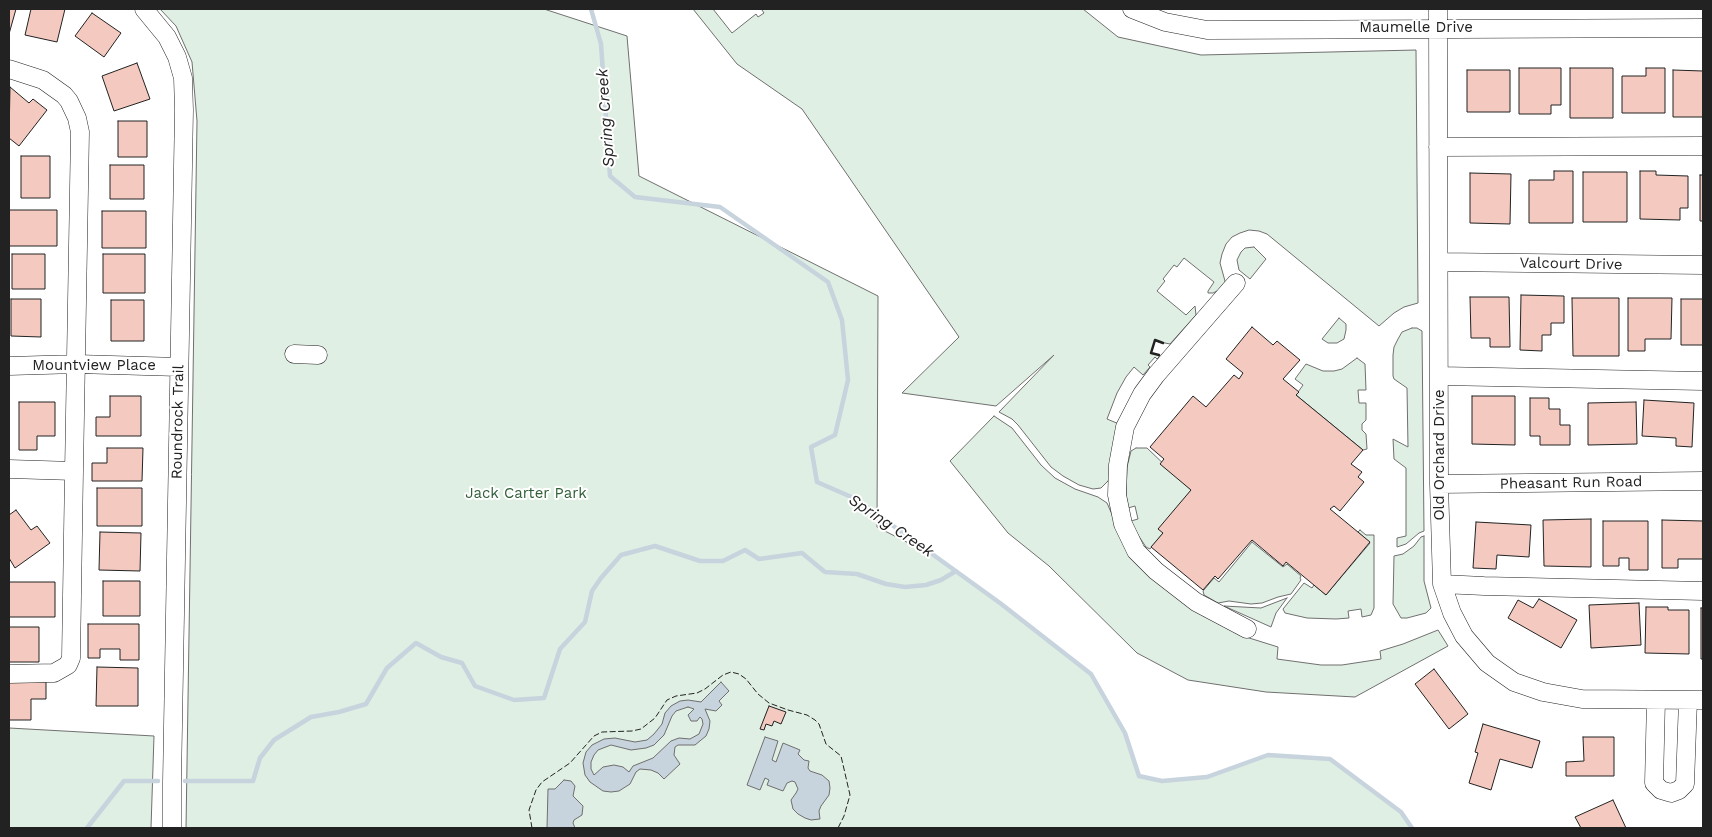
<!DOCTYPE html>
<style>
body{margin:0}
#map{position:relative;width:1712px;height:837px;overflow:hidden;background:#fff;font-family:"Work Sans",sans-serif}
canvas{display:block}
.frame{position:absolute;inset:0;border:10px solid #222;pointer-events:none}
</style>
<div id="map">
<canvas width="1712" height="837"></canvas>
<div class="frame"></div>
</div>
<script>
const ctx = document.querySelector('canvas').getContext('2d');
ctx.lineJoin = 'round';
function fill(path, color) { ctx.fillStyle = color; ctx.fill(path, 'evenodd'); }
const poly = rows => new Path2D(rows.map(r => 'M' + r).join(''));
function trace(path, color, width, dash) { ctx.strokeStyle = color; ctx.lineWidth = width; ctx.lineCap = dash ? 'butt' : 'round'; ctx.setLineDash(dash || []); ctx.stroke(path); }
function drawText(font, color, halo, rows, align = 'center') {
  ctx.font = font + ' "Work Sans",sans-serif'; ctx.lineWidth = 4; ctx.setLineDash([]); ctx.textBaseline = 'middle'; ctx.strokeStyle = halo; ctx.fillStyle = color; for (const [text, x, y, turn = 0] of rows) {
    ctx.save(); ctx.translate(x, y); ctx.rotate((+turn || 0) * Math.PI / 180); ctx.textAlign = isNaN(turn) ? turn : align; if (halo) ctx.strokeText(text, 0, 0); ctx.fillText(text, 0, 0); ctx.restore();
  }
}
const green = poly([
 [160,9,544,9,627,36,639,176,878,296,877,527,938,558,1000,603,1091,674,1125,733,1139,776,1162,781,1207,777,1268,755,1330,759,1401,812,1412,828,186,828,197,121,192,62,176,26,160,9],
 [693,9,713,9,732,33,756,14,758,17,764,13,762,10,764,9,1083,9,1118,37,1201,55,1416,50,1418,303,1404,307,1394,313,1379,326,1267,234,1259,231,1249,230,1240,233,1232,237,1226,244,1222,254,1220,263,1225,281,1224,285,1219,290,1213,293,1208,293,1208,291,1214,282,1184,258,1177,267,1174,265,1163,279,1165,281,1157,291,1186,315,1195,306,1196,315,1170,344,1155,341,1151,353,1159,355,1159,357,1157,359,1155,357,1148,365,1150,367,1143,375,1134,367,1126,377,1117,393,1107,419,1119,424,1111,474,1108,481,1101,488,1093,489,1079,485,1063,476,1051,467,1018,425,1012,419,999,412,1054,355,996,406,902,393,959,337,802,109,737,64,693,9],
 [1254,247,1266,259,1250,279,1239,270,1237,260,1241,252,1245,248,1254,247],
 [1339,318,1346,324,1346,330,1344,339,1337,343,1328,343,1322,339,1339,318],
 [1412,328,1417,328,1422,331,1424,531,1419,533,1406,544,1397,547,1397,538,1406,536,1406,468,1394,459,1393,439,1408,447,1407,388,1394,379,1393,376,1393,355,1394,347,1398,339,1402,332,1412,328],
 [1357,358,1365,364,1366,390,1358,390,1359,403,1366,403,1366,420,1362,424,1362,430,1366,434,1367,449,1363,450,1296,395,1303,385,1295,379,1306,364,1323,371,1334,371,1342,369,1357,358],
 [994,416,1012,428,1041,465,1055,478,1075,489,1098,497,1107,503,1121,535,1246,637,1278,647,1277,659,1321,665,1342,665,1381,659,1380,651,1403,644,1438,630,1448,646,1355,697,1266,692,1188,680,1137,653,1049,566,1008,533,950,461,994,416],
 [1136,448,1147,448,1191,490,1163,533,1150,549,1146,547,1136,532,1131,521,1138,519,1135,506,1128,508,1126,495,1127,467,1131,451,1136,448],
 [1360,530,1366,535,1374,535,1374,608,1371,615,1362,617,1361,609,1348,611,1349,618,1336,619,1307,618,1285,613,1283,609,1304,583,1312,588,1314,585,1326,595,1370,543,1358,532,1360,530],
 [1424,536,1424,581,1431,608,1426,613,1407,618,1401,618,1393,604,1394,556,1403,554,1414,546,1421,537,1424,536],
 [1252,542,1283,567,1287,564,1301,576,1300,578,1301,580,1291,594,1278,597,1262,603,1251,604,1229,601,1218,603,1204,595,1203,591,1214,578,1219,582,1252,542],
 [1287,598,1276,613,1271,627,1224,606,1261,608,1287,598],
 [9,728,154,736,151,828,9,828,9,728]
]);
const water = poly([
 [721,682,729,691,719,701,722,705,716,711,705,709,710,721,709,729,706,736,695,745,678,745,675,747,674,755,680,764,664,779,658,773,651,770,640,769,636,772,630,784,619,791,611,792,603,791,590,782,585,775,583,763,586,752,592,745,604,739,615,738,635,742,647,740,654,734,662,724,665,713,671,706,680,701,688,700,701,702,721,682],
 [688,707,694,709,688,715,691,721,697,721,700,717,702,719,703,724,699,734,690,739,679,738,671,741,653,758,633,766,629,772,623,767,614,765,603,767,594,775,591,769,591,762,594,755,598,750,611,745,631,750,646,748,654,745,664,735,672,716,676,711,688,707],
 [765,737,778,741,772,760,776,762,783,743,800,750,798,754,804,760,809,761,808,768,810,771,822,775,829,781,830,788,829,795,821,806,819,811,820,819,811,820,805,818,798,814,793,809,791,800,796,793,798,789,795,782,792,781,787,783,783,791,767,785,769,780,765,778,760,790,747,785,765,737],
 [564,780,571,781,575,786,573,796,583,806,582,815,574,820,573,823,575,828,547,828,548,789,555,789,564,780]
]);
const stream = poly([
 [591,9,601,44,610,176,635,197,720,207,828,282,842,320,848,380,835,435,811,447,817,482,856,499,1000,603,1091,674,1125,733,1139,776,1162,781,1207,777,1268,755,1330,759,1401,812,1412,828],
 [185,781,253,781,260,758,274,740,311,717,339,712,366,704,387,668,416,643,441,657,462,663,475,686,514,700,544,698,560,649,585,622,592,591,601,578,621,555,655,546,700,561,723,561,745,550,759,559,802,553,825,572,857,574,886,584,905,587,926,585,941,580,956,571],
 [87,828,124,781,158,781]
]);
const building = poly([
 [9,9,16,9,9,34,9,9],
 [31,9,65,9,57,42,25,35,31,9],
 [92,13,121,33,104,57,75,36,92,13],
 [137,63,150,99,114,111,102,76,137,63],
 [1519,68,1561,68,1561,105,1551,105,1551,114,1519,114,1519,68],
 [1570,68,1613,68,1613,118,1570,118,1570,68],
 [1646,68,1665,68,1665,113,1622,113,1622,76,1646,76,1646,68],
 [1467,70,1510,70,1510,112,1467,112,1467,70],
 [1673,70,1703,71,1703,117,1673,117,1673,70],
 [10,87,29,103,33,99,47,110,19,146,9,138,10,87],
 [118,121,147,121,147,157,118,157,118,121],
 [21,156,50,156,50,198,21,198,21,156],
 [110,165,144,165,144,199,110,199,110,165],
 [1554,171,1573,171,1573,223,1529,223,1529,180,1554,180,1554,171],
 [1640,171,1656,171,1656,175,1688,176,1688,208,1680,208,1680,220,1640,219,1640,171],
 [1583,172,1627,172,1627,222,1583,222,1583,172],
 [1470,173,1511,174,1510,224,1470,223,1470,173],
 [1700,175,1703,175,1703,221,1700,221,1700,175],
 [9,210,57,210,57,246,9,246,9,210],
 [102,211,146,211,146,248,102,248,102,211],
 [12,254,45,254,45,289,12,289,12,254],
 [103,254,145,254,145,293,103,293,103,254],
 [1521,295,1564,296,1564,323,1551,323,1551,335,1542,335,1542,351,1520,350,1521,295],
 [1470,297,1509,297,1510,347,1490,347,1490,338,1471,338,1470,297],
 [1572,298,1619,298,1619,356,1573,356,1572,298],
 [1628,298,1672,298,1671,339,1645,339,1645,351,1628,351,1628,298],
 [11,299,41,299,41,337,11,336,11,299],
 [1681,299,1703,299,1703,345,1681,345,1681,299],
 [111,300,144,300,144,341,111,341,111,300],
 [1252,327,1273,345,1277,341,1300,360,1283,379,1299,392,1296,395,1363,450,1351,464,1362,472,1358,477,1364,482,1340,511,1334,506,1330,509,1370,542,1326,595,1286,562,1283,566,1252,540,1218,579,1215,576,1203,590,1151,547,1163,533,1158,529,1191,490,1160,464,1164,459,1150,447,1193,396,1206,407,1234,375,1239,379,1243,373,1226,359,1252,327],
 [110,396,141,396,141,436,96,436,96,417,110,417,110,396],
 [1472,396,1515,396,1515,445,1472,444,1472,396],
 [1530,398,1549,398,1549,409,1560,409,1560,425,1570,425,1570,445,1540,445,1540,436,1530,436,1530,398],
 [1644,400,1694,403,1692,447,1676,446,1676,438,1642,436,1644,400],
 [19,402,55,402,55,436,37,436,37,450,19,450,19,402],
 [1636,402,1637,444,1588,445,1588,403,1636,402],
 [107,448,143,448,142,481,92,481,92,463,107,463,107,448],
 [97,488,142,488,142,526,97,526,97,488],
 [16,510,31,530,37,526,50,543,15,568,9,558,9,515,16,510],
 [1591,519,1591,567,1544,566,1543,520,1591,519],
 [1662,520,1703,521,1703,559,1678,559,1678,568,1662,568,1662,520],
 [1603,521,1648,521,1648,570,1629,570,1629,558,1619,558,1619,566,1603,566,1603,521],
 [1476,522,1531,525,1529,557,1497,555,1496,569,1473,568,1476,522],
 [100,532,141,533,140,571,99,570,100,532],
 [103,581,140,581,140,616,103,616,103,581],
 [9,582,55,582,55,617,9,617,9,582],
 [1539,599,1577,620,1561,648,1508,618,1518,600,1533,608,1539,599],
 [1639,603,1641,645,1591,648,1589,605,1639,603],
 [1646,607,1668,607,1668,610,1689,610,1689,654,1645,653,1646,607],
 [1701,608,1703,608,1703,659,1701,659,1701,608],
 [88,624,139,624,139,660,120,660,120,649,100,649,100,658,88,658,88,624],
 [9,627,39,627,39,662,9,662,9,627],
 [97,667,138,668,138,706,96,706,97,667],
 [1434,669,1468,714,1449,729,1415,684,1434,669],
 [9,682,46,682,46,699,31,699,31,720,9,720,9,682],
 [769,706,786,712,781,724,774,721,772,726,766,724,764,730,760,729,769,706],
 [1483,724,1540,741,1532,768,1500,759,1491,790,1469,783,1478,753,1475,752,1483,724],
 [1583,737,1614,737,1614,776,1566,776,1566,762,1584,761,1583,737],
 [1613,800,1626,828,1581,828,1575,817,1613,800]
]);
const minor = poly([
 [144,9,167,37,177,57,183,78,184,110,172,782,172,828],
 [1132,9,1165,22,1207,30,1703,28],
 [1438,9,1439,484,1442,584,1452,613,1464,636,1487,663,1514,682,1543,692,1582,699,1703,700],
 [9,69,43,80,64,95,69,101,77,118,80,132,74,471,9,469],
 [1438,147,1703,146],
 [1439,262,1703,265],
 [1236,283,1156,375,1142,394,1125,427,1118,465,1117,495,1123,524,1136,551,1156,571,1196,602,1247,629],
 [294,354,318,355],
 [9,366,77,364,179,367],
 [1440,376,1703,381],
 [1439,484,1703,481],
 [1442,584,1484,586,1703,591],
 [9,674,54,673,68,665,71,658,74,471],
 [1656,700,1654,783,1661,790,1671,793,1679,790,1685,784,1688,700]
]);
const fence = poly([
 [532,828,529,810,536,790,542,782,570,763,594,736,602,732,632,731,641,729,655,718,667,700,676,696,697,693,705,689,723,675,731,672,739,674,746,679,758,694,769,703,788,710,807,715,815,720,819,724,826,744,841,756,850,795,844,816,838,828]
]);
const wall = poly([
 [1159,355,1151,353,1155,340,1163,343]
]);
const streetNames = [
 ["Maumelle Drive",1416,28],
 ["Valcourt Drive",1571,264,1],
 ["Mountview Place",94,366],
 ["Roundrock Trail",178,422,-89],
 ["Old Orchard Drive",1440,455,-90],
 ["Pheasant Run Road",1571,483,-1]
];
const parkNames = [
 ["Jack Carter Park",526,494]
];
const waterNames = [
 ["Spring Creek",606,118,-94],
 ["Spring Creek",891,526,34]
];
fill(green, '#e0efe3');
trace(green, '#6f6f6f', 1);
fill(water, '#c7d3dd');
trace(water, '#6f6f6f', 1);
trace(stream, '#c7d3dd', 4.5);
fill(building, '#f3c9c0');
trace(building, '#222', 1);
trace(minor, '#222', 19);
trace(minor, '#fff', 18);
trace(fence, '#222', 1, [6, 2.5]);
trace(wall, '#222', 2.5);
drawText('15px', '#222', '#fff', streetNames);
drawText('15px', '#2f5e38', '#fff', parkNames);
drawText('italic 16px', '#222', '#fff', waterNames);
</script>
